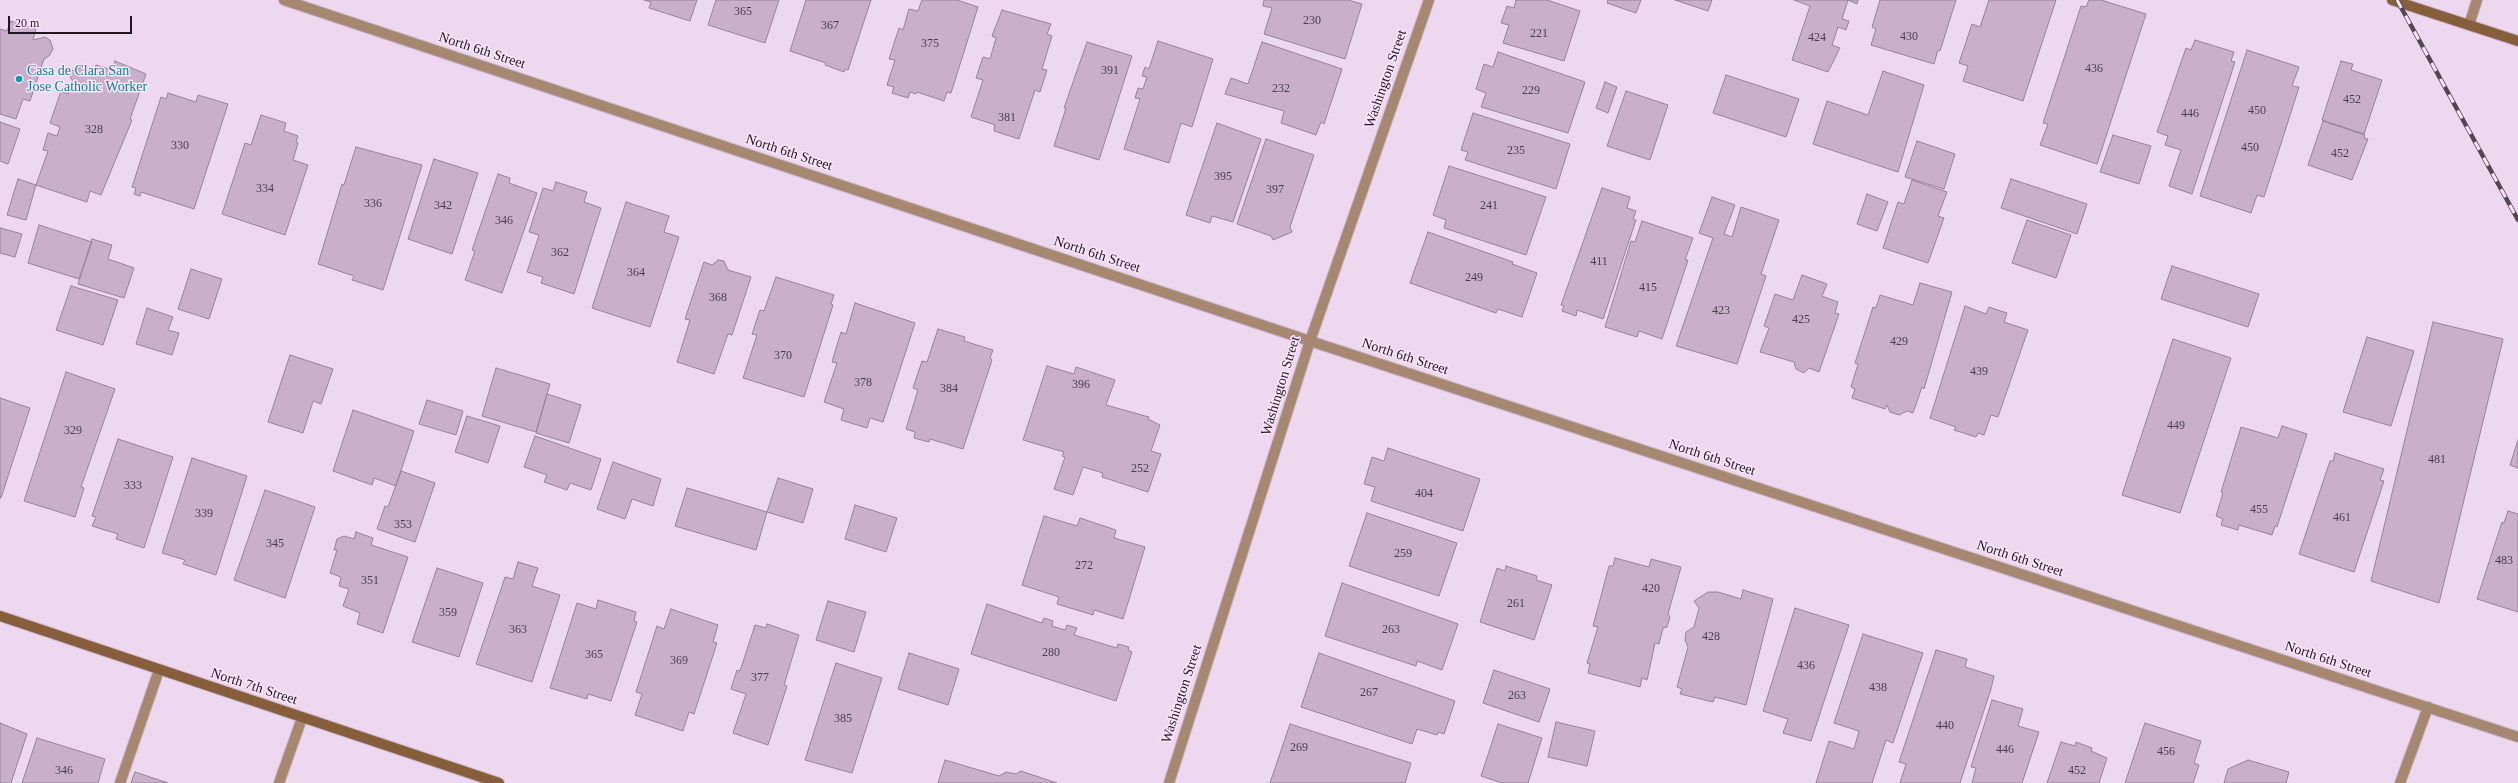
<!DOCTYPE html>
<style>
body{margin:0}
#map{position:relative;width:2518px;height:783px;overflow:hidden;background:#eed8f0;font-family:Georgia,serif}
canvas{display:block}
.scale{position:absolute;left:8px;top:16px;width:124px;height:18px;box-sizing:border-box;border:2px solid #1f1820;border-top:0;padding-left:5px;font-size:12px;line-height:14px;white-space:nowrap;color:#1f1820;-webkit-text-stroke:3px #fce5fd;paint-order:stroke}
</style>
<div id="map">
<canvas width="2518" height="783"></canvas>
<div class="scale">20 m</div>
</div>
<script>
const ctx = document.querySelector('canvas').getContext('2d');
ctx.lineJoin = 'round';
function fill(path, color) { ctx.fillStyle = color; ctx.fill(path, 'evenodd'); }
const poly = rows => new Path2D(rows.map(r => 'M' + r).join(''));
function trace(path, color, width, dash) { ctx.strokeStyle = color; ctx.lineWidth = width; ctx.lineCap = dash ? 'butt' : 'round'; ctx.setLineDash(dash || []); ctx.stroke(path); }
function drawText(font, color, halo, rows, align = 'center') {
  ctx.font = font + ' Georgia,serif'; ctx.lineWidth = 3; ctx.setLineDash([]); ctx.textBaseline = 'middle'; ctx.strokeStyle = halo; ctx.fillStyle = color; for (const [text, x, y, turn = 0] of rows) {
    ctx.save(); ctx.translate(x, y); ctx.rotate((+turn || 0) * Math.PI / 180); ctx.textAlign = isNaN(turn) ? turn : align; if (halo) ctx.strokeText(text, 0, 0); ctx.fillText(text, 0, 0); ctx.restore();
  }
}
const building = poly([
 [644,0,697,0,690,21,649,8,651,2,644,0],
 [716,0,779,0,765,43,708,25,716,0],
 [806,0,871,0,848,70,845,69,844,72,825,65,826,63,790,51,806,0],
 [922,0,957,0,978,7,951,93,947,92,944,101,917,92,916,94,910,92,908,98,892,93,894,87,887,85,895,60,889,59,899,28,903,30,909,9,918,11,922,0],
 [1264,0,1348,0,1362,4,1345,59,1264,34,1272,8,1263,6,1264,0],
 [1516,0,1547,0,1580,11,1564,61,1503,43,1509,25,1501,23,1507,6,1514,8,1516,0],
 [1608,0,1641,0,1636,13,1607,3,1608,0],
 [1675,0,1712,0,1708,11,1675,0],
 [1794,0,1858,0,1857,4,1848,0,1842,19,1849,21,1846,30,1838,27,1832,45,1840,48,1828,72,1792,60,1810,6,1794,0],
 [1880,0,1956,0,1940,51,1938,50,1934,64,1871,45,1876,29,1872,27,1880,0],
 [1989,0,2056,0,2023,101,1963,81,1968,66,1959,63,1972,24,1980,27,1989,0],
 [2089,0,2101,0,2146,14,2097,164,2040,145,2048,124,2043,123,2081,6,2086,7,2089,0],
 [1002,10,1051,24,1047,34,1052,36,1042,69,1047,70,1040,92,1035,90,1019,139,994,131,995,125,971,117,983,80,976,78,983,57,990,59,996,38,992,36,1002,10],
 [11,21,36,29,33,40,45,37,50,40,53,49,49,56,44,59,30,101,23,99,16,119,0,114,0,29,7,31,11,21],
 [2195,40,2234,52,2231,61,2235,62,2192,194,2169,186,2181,150,2165,145,2168,136,2157,132,2186,48,2191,50,2195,40],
 [1158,41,1213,59,1192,127,1181,123,1169,163,1124,149,1140,99,1135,98,1138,88,1143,89,1147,77,1142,76,1145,67,1149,69,1158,41],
 [1087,42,1132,56,1099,160,1054,146,1066,108,1064,108,1087,42],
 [1262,42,1342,69,1324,124,1321,122,1316,135,1281,123,1284,111,1225,94,1231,78,1248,84,1262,42],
 [2247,50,2299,67,2292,86,2299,87,2264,197,2257,195,2251,213,2200,196,2247,50],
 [1498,52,1585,82,1568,133,1481,107,1486,93,1476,89,1484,64,1493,67,1498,52],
 [115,61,146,74,130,119,132,120,101,195,90,191,87,202,36,185,48,151,43,150,48,133,57,136,60,127,50,123,61,91,68,94,73,82,68,72,87,65,91,75,96,65,112,70,115,61],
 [2341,61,2353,64,2351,70,2382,80,2364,134,2322,120,2341,61],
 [1883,71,1924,85,1898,172,1813,144,1827,101,1868,115,1883,71],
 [1726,75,1799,99,1786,137,1713,113,1726,75],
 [1605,82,1617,87,1608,113,1596,108,1605,82],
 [1626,91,1668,105,1650,160,1607,146,1626,91],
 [168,93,196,102,198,95,228,104,194,209,141,192,140,196,134,194,136,188,132,187,161,97,166,99,168,93],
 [1473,113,1570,144,1556,189,1465,160,1468,152,1461,150,1473,113],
 [261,115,286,123,284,131,298,136,296,142,298,143,293,160,308,165,285,235,222,214,245,143,251,145,261,115],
 [2323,121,2365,135,2364,138,2368,139,2352,180,2308,165,2323,121],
 [0,122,20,129,8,164,0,161,0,122],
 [1217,123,1261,139,1233,222,1212,216,1210,223,1186,215,1217,123],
 [2113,135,2151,146,2139,184,2100,172,2113,135],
 [1266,139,1314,155,1290,227,1292,232,1273,240,1271,236,1237,224,1266,139],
 [1917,141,1955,154,1944,189,1905,177,1917,141],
 [356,147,422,165,383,290,352,280,354,276,318,264,342,184,344,185,356,147],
 [434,159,478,173,452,254,408,239,434,159],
 [1449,166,1546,197,1526,255,1444,228,1446,220,1433,215,1449,166],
 [498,174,510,178,509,183,537,193,502,293,465,280,475,251,472,250,498,174],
 [18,179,36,185,26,220,7,215,18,179],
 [2011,179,2087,204,2077,234,2001,208,2011,179],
 [1912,180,1947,192,1938,216,1944,218,1928,263,1883,248,1898,202,1904,204,1912,180],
 [556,182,587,192,584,202,601,208,574,294,541,283,543,277,527,272,539,235,529,232,543,188,553,191,556,182],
 [1602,188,1630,197,1627,208,1636,211,1633,219,1636,220,1603,319,1577,310,1576,316,1562,311,1564,306,1561,305,1602,188],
 [1867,194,1888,202,1877,231,1857,224,1867,194],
 [1712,197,1735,205,1724,234,1732,237,1741,207,1779,220,1761,274,1766,276,1737,364,1676,346,1713,238,1699,233,1712,197],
 [626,202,669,216,664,232,679,237,650,327,592,308,626,202],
 [2027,220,2071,235,2056,278,2012,263,2027,220],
 [1642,221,1693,238,1685,260,1688,260,1662,339,1639,331,1637,337,1605,327,1631,241,1635,242,1642,221],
 [39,225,92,242,79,279,28,263,39,225],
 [0,228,22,234,15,257,0,253,0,228],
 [1428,232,1513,262,1512,264,1537,273,1522,317,1498,309,1496,313,1410,283,1428,232],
 [92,239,112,245,108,259,134,268,124,298,78,284,92,239],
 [718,260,724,261,728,270,751,277,732,335,728,334,714,374,677,362,690,320,685,319,704,262,712,265,718,260],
 [2172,266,2259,294,2248,327,2161,299,2172,266],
 [191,269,222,279,209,319,178,309,191,269],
 [1802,275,1827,284,1822,296,1838,302,1835,313,1839,314,1819,372,1809,368,1804,373,1796,369,1794,362,1760,352,1769,328,1764,326,1775,294,1793,300,1802,275],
 [776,277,834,295,831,304,833,305,804,397,743,378,757,335,752,334,760,310,764,311,776,277],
 [1920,283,1952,292,1924,389,1922,387,1913,413,1907,411,1899,415,1890,412,1887,405,1885,409,1852,398,1855,389,1851,387,1858,364,1855,363,1873,307,1876,308,1880,295,1913,305,1920,283],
 [71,286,118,300,103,345,56,330,71,286],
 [855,303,915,323,883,422,870,418,867,428,841,420,844,409,824,402,837,363,832,362,841,332,846,334,855,303],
 [1965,306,1986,314,1989,307,2007,313,2004,322,2028,330,1998,417,1991,415,1984,435,1978,433,1976,437,1954,430,1956,427,1930,418,1965,306],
 [147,308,173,317,168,330,179,333,172,355,136,344,147,308],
 [2433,322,2503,339,2439,603,2371,581,2433,322],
 [938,329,965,337,964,341,993,350,990,358,992,360,963,449,930,439,929,442,914,438,915,432,906,429,918,390,913,388,922,361,927,362,938,329],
 [2367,337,2414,351,2391,426,2343,412,2367,337],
 [2173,339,2231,358,2180,513,2122,495,2173,339],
 [290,355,333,369,321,404,313,401,303,433,268,422,290,355],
 [1047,366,1074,374,1076,367,1115,380,1106,405,1149,417,1148,419,1160,425,1151,451,1161,454,1148,492,1102,477,1103,473,1083,467,1073,495,1054,489,1065,457,1062,456,1064,452,1023,440,1047,366],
 [496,368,550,384,536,432,482,416,496,368],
 [66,372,115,389,81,487,84,488,75,517,24,501,66,372],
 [547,394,581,405,569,443,536,433,547,394],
 [0,398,30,408,1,498,0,498,0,398],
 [427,400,463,411,456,435,419,424,427,400],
 [353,410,414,431,396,486,374,478,372,485,333,471,353,410],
 [467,416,500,426,488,463,455,452,467,416],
 [2282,426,2307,434,2277,527,2275,526,2272,535,2239,525,2238,530,2221,525,2223,519,2216,516,2223,493,2221,492,2241,427,2278,438,2282,426],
 [535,436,601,459,591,490,570,483,567,490,544,482,547,475,524,467,535,436],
 [118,439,173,457,144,548,116,539,118,534,92,526,96,517,92,516,118,439],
 [2518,440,2518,468,2510,465,2518,440],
 [1388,448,1480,479,1463,531,1371,501,1375,487,1364,484,1372,457,1384,461,1388,448],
 [2335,453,2384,469,2380,480,2384,481,2354,572,2299,554,2330,461,2333,461,2335,453],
 [192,458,247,476,216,575,183,564,185,560,162,553,192,458],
 [613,462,661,479,653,506,632,499,625,519,597,509,613,462],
 [401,471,435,483,415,542,377,529,385,506,388,507,401,471],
 [778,478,813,489,803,523,767,512,778,478],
 [687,488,767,512,756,550,675,526,687,488],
 [265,490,315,507,285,598,234,580,265,490],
 [855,505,897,518,886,552,845,539,855,505],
 [2508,511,2518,514,2518,612,2477,599,2502,522,2504,523,2508,511],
 [1367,513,1457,543,1439,596,1349,566,1367,513],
 [1044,516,1077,526,1080,518,1116,530,1114,538,1145,547,1123,619,1094,610,1093,615,1057,604,1059,597,1022,585,1044,516],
 [356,532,373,538,371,545,408,557,383,633,357,624,360,613,343,606,349,589,339,586,341,577,330,573,337,550,334,550,337,539,344,536,354,539,356,532],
 [1615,558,1649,567,1651,559,1681,567,1668,614,1670,617,1667,627,1663,628,1659,644,1655,643,1647,680,1642,678,1640,687,1588,673,1590,664,1587,663,1598,627,1593,626,1609,566,1613,566,1615,558],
 [518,562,538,568,532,586,560,595,532,682,476,664,505,577,513,579,518,562],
 [1506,566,1537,576,1536,580,1552,585,1534,640,1480,622,1497,568,1505,571,1506,566],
 [437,568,483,583,459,657,412,642,437,568],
 [1342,583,1458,624,1442,670,1417,661,1416,666,1325,636,1342,583],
 [1743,590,1773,599,1746,705,1715,697,1713,702,1680,694,1682,689,1677,687,1688,647,1685,640,1686,632,1694,627,1699,608,1694,601,1708,592,1718,592,1741,599,1743,590],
 [598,600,636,612,634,621,637,622,611,701,588,694,587,699,550,688,577,603,596,609,598,600],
 [828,601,866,612,854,652,816,640,828,601],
 [987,604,1042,623,1044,618,1053,621,1052,626,1065,630,1067,625,1077,628,1074,635,1117,648,1118,644,1129,647,1128,650,1132,652,1116,701,971,654,987,604],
 [1795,608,1849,625,1811,741,1783,733,1788,719,1763,711,1795,608],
 [671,609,718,625,713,642,717,643,694,714,689,712,683,731,635,715,642,694,636,692,657,626,664,629,671,609],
 [767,624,799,635,784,685,787,686,768,745,733,733,746,694,731,689,737,670,740,671,755,625,766,628,767,624],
 [1863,634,1923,653,1893,743,1886,740,1872,783,1816,783,1829,741,1854,749,1859,731,1834,723,1863,634],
 [1936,650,1967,659,1965,667,1994,676,1991,689,1960,783,1900,783,1906,764,1899,762,1936,650],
 [909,653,959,669,948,705,898,689,909,653],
 [1319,653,1455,701,1444,734,1438,732,1437,735,1417,729,1412,744,1301,707,1319,653],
 [836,663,882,678,852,773,805,760,836,663],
 [1494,670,1550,689,1539,722,1483,703,1494,670],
 [1992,700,2023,709,2018,726,2039,732,2022,783,1972,783,1976,768,1971,767,1992,700],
 [1556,722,1595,731,1587,766,1548,757,1556,722],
 [0,723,27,734,11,783,0,783,0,723],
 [2145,723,2201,741,2194,763,2199,765,2193,783,2125,783,2145,723],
 [1290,724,1411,763,1405,783,1270,783,1290,724],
 [1498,724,1542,738,1528,783,1502,783,1481,776,1498,724],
 [37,738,105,759,98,783,22,783,37,738],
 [2061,742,2075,746,2076,742,2092,748,2091,751,2107,758,2099,783,2047,783,2061,742],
 [945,760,999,776,1006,772,1016,774,1021,771,1057,783,938,783,945,760],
 [2248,760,2289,772,2286,783,2224,783,2228,769,2248,760],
 [135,772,168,783,131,783,135,772]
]);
const lane = poly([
 [2469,25,2477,0],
 [120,783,159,670],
 [279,783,302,718],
 [2400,783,2428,707]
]);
const street = poly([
 [284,0,1310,341,2518,737],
 [1169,783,1310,341,1429,0]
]);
const secondary = poly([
 [2392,0,2518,41],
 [0,616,499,783]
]);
const rail = poly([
 [2397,0,2518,220]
]);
const markers = [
 [19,79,4,"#0f9aa8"]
];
const numberNames = [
 ["365",743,12],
 ["230",1312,21],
 ["367",830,26],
 ["221",1539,34],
 ["430",1909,37],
 ["424",1817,38],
 ["375",930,44],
 ["436",2094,69],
 ["391",1110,71],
 ["232",1281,89],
 ["229",1531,91],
 ["452",2352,100],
 ["450",2257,111],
 ["446",2190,114],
 ["381",1007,118],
 ["328",94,130],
 ["330",180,146],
 ["450",2250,148],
 ["235",1516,151],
 ["452",2340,154],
 ["395",1223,177],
 ["334",265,189],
 ["397",1275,190],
 ["336",373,204],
 ["342",443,206],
 ["241",1489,206],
 ["346",504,221],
 ["362",560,253],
 ["411",1599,262],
 ["364",636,273],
 ["249",1474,278],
 ["415",1648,288],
 ["368",718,298],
 ["423",1721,311],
 ["425",1801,320],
 ["429",1899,342],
 ["370",783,356],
 ["439",1979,372],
 ["378",863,383],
 ["396",1081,385],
 ["384",949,389],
 ["449",2176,426],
 ["329",73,431],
 ["481",2437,460],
 ["252",1140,469],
 ["333",133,486],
 ["404",1424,494],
 ["455",2259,510],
 ["339",204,514],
 ["461",2342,518],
 ["353",403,525],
 ["345",275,544],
 ["259",1403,554],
 ["483",2504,561],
 ["272",1084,566],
 ["351",370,581],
 ["420",1651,589],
 ["261",1516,604],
 ["359",448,613],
 ["363",518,630],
 ["263",1391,630],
 ["428",1711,637],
 ["280",1051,653],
 ["365",594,655],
 ["369",679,661],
 ["436",1806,666],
 ["377",760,678],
 ["438",1878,688],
 ["267",1369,693],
 ["263",1517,696],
 ["385",843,719],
 ["440",1945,726],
 ["269",1299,748],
 ["446",2005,750],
 ["456",2166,752],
 ["346",64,771],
 ["452",2077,771]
];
const streetNames = [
 ["North 6th Street",482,51,18],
 ["Washington Street",1386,79,-71],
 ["North 6th Street",789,153,18],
 ["North 6th Street",1097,255,18],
 ["North 6th Street",1405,357,18],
 ["Washington Street",1281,386,-73],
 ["North 6th Street",1712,458,18],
 ["North 6th Street",2020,559,18],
 ["North 6th Street",2328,660,18],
 ["North 7th Street",254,687,18],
 ["Washington Street",1182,694,-72]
];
const cultureNames = [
 ["Casa de Clara San",27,71],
 ["Jose Catholic Worker",27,87]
];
fill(building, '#c9afca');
trace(building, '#968298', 1);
trace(lane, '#c9b5cb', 12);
trace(street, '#c9b5cb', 12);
trace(secondary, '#c9b5cb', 12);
trace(lane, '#a68871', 10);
trace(street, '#a68871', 10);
trace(secondary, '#875e3b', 10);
trace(rail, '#514652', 4.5);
trace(rail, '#fce5fd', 3, [9]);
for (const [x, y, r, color] of markers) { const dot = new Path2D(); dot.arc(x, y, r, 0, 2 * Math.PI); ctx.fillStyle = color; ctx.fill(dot); trace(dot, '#fce5fd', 1.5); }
drawText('12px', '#4a3e4a', null, numberNames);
drawText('14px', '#1f1820', '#fce5fd', streetNames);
drawText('14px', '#0d838f', '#fce5fd', cultureNames, 'left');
</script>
